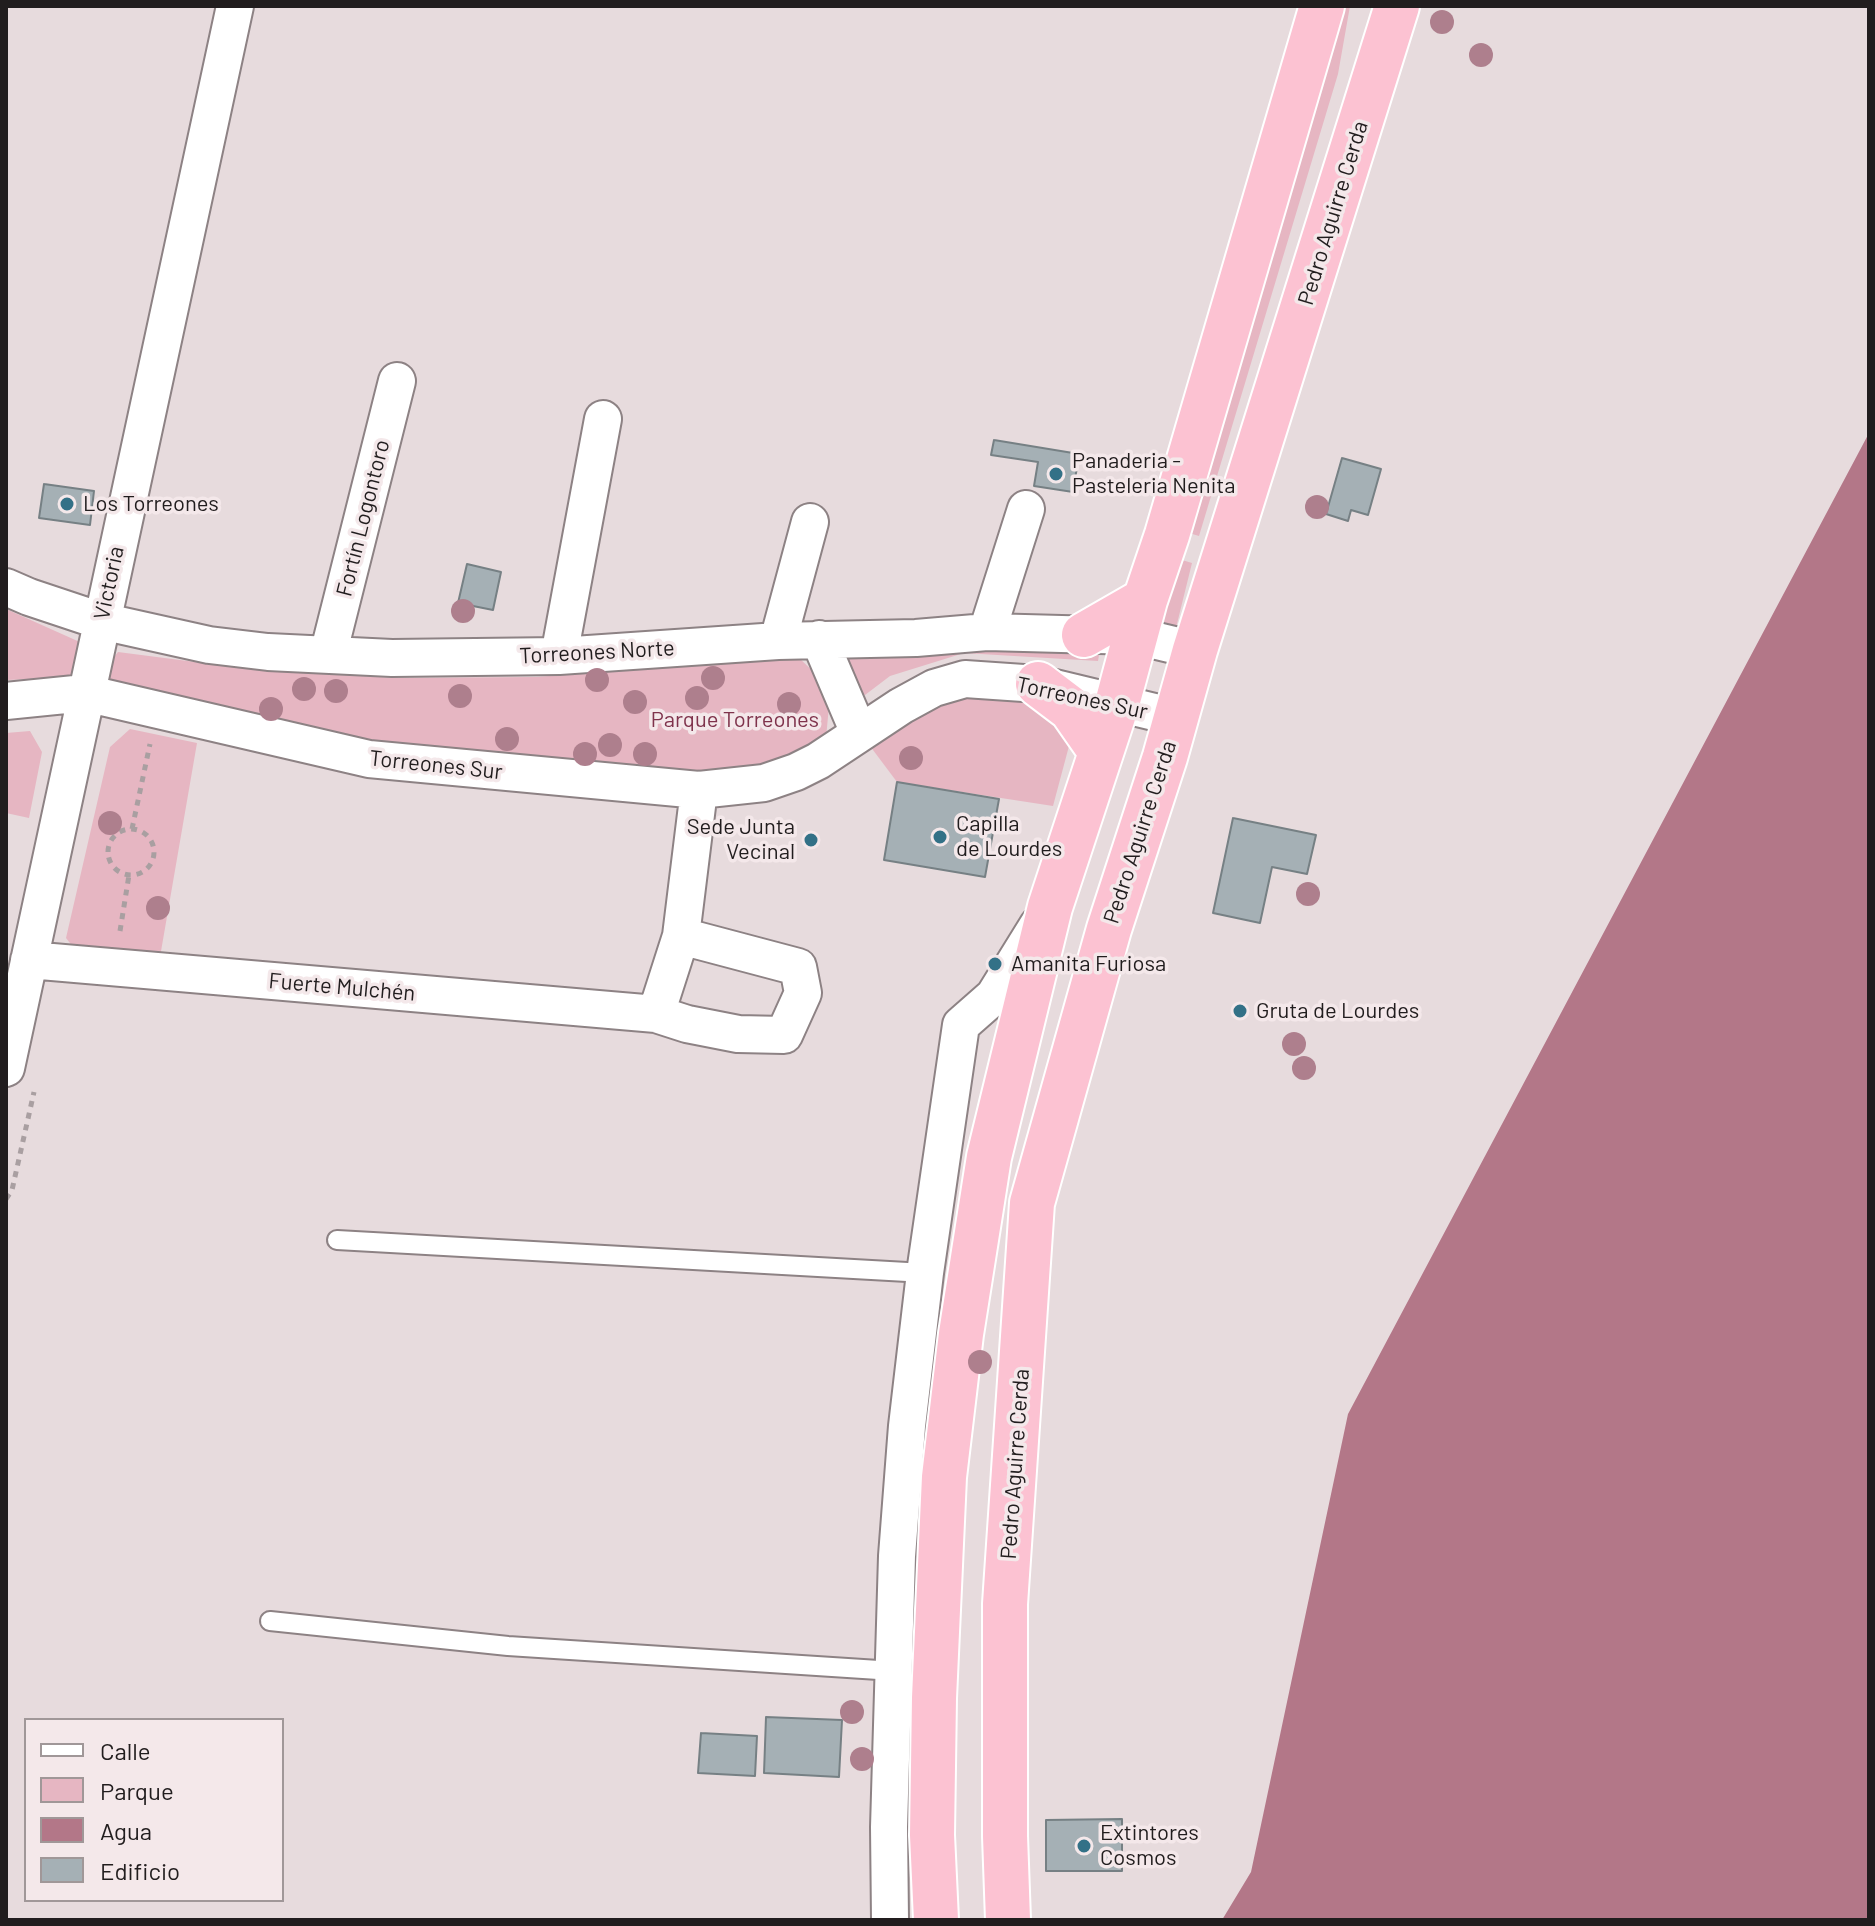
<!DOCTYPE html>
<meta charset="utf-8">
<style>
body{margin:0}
#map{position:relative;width:1875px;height:1926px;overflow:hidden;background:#e7dbdd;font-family:Barlow,sans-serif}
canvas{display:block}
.frame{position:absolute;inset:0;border:8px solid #211d1e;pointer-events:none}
.legend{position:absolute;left:24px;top:1718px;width:260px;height:184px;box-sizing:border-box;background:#f4e8ea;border:2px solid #a09798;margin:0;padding:10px 14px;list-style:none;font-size:24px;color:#211d1e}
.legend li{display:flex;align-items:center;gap:16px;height:40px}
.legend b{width:40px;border:2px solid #a09798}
</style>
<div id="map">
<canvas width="1875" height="1926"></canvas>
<div class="frame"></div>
<ul class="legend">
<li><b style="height:10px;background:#fff"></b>Calle</li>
<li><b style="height:22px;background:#e6b6c2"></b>Parque</li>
<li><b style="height:22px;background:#b37788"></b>Agua</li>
<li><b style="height:22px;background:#a5b0b5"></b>Edificio</li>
</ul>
</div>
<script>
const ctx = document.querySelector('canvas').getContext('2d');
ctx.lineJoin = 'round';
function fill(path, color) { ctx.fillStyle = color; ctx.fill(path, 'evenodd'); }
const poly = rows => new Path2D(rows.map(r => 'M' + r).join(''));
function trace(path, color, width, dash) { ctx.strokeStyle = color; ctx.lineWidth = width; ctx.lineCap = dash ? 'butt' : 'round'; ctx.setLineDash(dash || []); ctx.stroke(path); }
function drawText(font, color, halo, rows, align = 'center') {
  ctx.font = font + ' Barlow,sans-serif'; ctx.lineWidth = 7; ctx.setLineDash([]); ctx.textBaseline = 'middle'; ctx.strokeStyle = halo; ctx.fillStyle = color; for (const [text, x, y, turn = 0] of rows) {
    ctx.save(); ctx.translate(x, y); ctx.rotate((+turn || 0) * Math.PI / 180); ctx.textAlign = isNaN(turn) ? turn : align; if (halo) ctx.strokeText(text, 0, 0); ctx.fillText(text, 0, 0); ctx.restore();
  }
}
const green = poly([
 [1336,6,1350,6,1338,74,1199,536,1179,530],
 [1172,557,1192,563,1174,636,1156,636],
 [6,609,82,643,79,677,6,680],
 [977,647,1099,655,1098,661,964,653,890,676,865,695,851,686,846,659,861,651],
 [118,652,234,667,394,678,536,677,798,657,820,678,829,706,826,738,810,750,734,780,355,743,112,683,106,667],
 [986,692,1041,699,1073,731,1053,806,897,782,870,746,932,702],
 [130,729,197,743,160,957,77,952,66,938,110,747],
 [30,731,42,752,29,818,6,813,6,733]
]);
const water = poly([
 [1869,433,1869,1920,1222,1920,1251,1872,1348,1414]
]);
const building = poly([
 [994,440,1079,454,1073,492,1034,486,1038,462,991,455,994,440],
 [1342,458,1381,469,1368,515,1351,510,1348,521,1326,514,1342,458],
 [44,484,94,491,90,525,39,518,44,484],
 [467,564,501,572,493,610,458,603,467,564],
 [897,782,999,799,985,877,884,860,897,782],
 [1233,818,1316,835,1307,874,1272,867,1260,923,1213,913,1233,818],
 [766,1717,842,1720,839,1777,764,1773,766,1717],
 [701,1733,757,1736,755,1776,698,1773,701,1733],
 [1122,1819,1122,1871,1046,1871,1046,1820,1122,1819]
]);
const path = poly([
 '108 852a23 23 0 1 1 46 0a23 23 0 1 1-46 0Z',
 [132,829,150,744],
 [120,931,129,875],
 [6,1199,12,1190,34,1092]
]);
const service = poly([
 [337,1240,925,1273],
 [270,1621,508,1646,894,1671]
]);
const minor = poly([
 [6,587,29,597,101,621,209,645,268,652,392,658,559,656,778,641,916,638,987,632,1136,636,1195,650],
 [987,632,1026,509],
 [819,639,859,733],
 [778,641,810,522],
 [328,655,397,381],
 [559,656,603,419],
 [6,701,85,693,369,759,699,790,764,783,796,772,818,761,901,706,934,688,965,679,1038,684,1175,717],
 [29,960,656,1014,687,1024,738,1034,784,1035,803,993,798,967,681,936],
 [656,1014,681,936,699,790],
 [6,1068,235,6],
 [890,1920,889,1827,897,1556,907,1426,925,1273,961,1025,994,996,1038,925]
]);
const trunk = poly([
 [1084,635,1145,600],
 [1038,684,1071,709,1101,752],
 [936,1920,932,1835,934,1698,944,1477,961,1334,989,1157,1050,907,1117,704,1145,600,1167,535,1322,6],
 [1008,1920,1005,1836,1005,1604,1032,1203,1109,929,1165,757,1195,650,1397,6]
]);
const trees = [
 [1442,22],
 [1481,55],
 [1317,507],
 [463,611],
 [713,678],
 [597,680],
 [304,689],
 [336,691],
 [460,696],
 [697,698],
 [635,702],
 [789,704],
 [271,709],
 [507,739],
 [610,745],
 [585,754],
 [645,754],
 [911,758],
 [110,823],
 [1308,894],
 [158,908],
 [1294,1044],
 [1304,1068],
 [980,1362],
 [852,1712],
 [862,1759]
];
const markers = [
 [1056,474,8,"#337187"],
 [67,504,8,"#337187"],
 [940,837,8,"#337187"],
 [811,840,8,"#337187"],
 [995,964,8,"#337187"],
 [1240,1011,8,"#337187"],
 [1084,1846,8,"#337187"]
];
const streetNames = [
 ["Pedro Aguirre Cerda",1333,213,-73],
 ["Fortín Logontoro",363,518,-76],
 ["Victoria",109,583,-78],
 ["Torreones Norte",597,652,-3],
 ["Torreones Sur",1082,698,12],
 ["Torreones Sur",436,765,6],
 ["Pedro Aguirre Cerda",1140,832,-72],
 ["Fuerte Mulchén",342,987,5],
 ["Pedro Aguirre Cerda",1015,1464,-86]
];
const poiNames = [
 ["Panaderia -",1072,461],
 ["Pasteleria Nenita",1072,486],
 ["Los Torreones",83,504],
 ["Capilla",956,824],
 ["de Lourdes",956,849],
 ["Sede Junta",795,827,"right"],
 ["Vecinal",795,852,"right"],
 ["Amanita Furiosa",1011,964],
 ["Gruta de Lourdes",1256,1011],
 ["Extintores",1100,1833],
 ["Cosmos",1100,1858]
];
const parkNames = [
 ["Parque Torreones",735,720]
];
fill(green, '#e6b6c2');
fill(water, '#b37788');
fill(building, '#a5b0b5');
trace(building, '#768084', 2);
trace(service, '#8d8284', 22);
trace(minor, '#8d8284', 40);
trace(trunk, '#fff', 48);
trace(path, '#a99fa1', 5, [6, 6]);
trace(service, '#fff', 18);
trace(minor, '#fff', 36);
trace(trunk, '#fcc2d2', 44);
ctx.fillStyle = '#ae7f8d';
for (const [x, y] of trees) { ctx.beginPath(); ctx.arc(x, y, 12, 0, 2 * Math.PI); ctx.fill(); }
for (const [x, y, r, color] of markers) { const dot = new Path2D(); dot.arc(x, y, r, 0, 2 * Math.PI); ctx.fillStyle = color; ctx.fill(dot); trace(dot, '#f4e8ea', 3); }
drawText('22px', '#211d1e', '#f4e8ea', streetNames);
drawText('22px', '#211d1e', '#f4e8ea', poiNames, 'left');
drawText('22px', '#7f334c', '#f4e8ea', parkNames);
</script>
